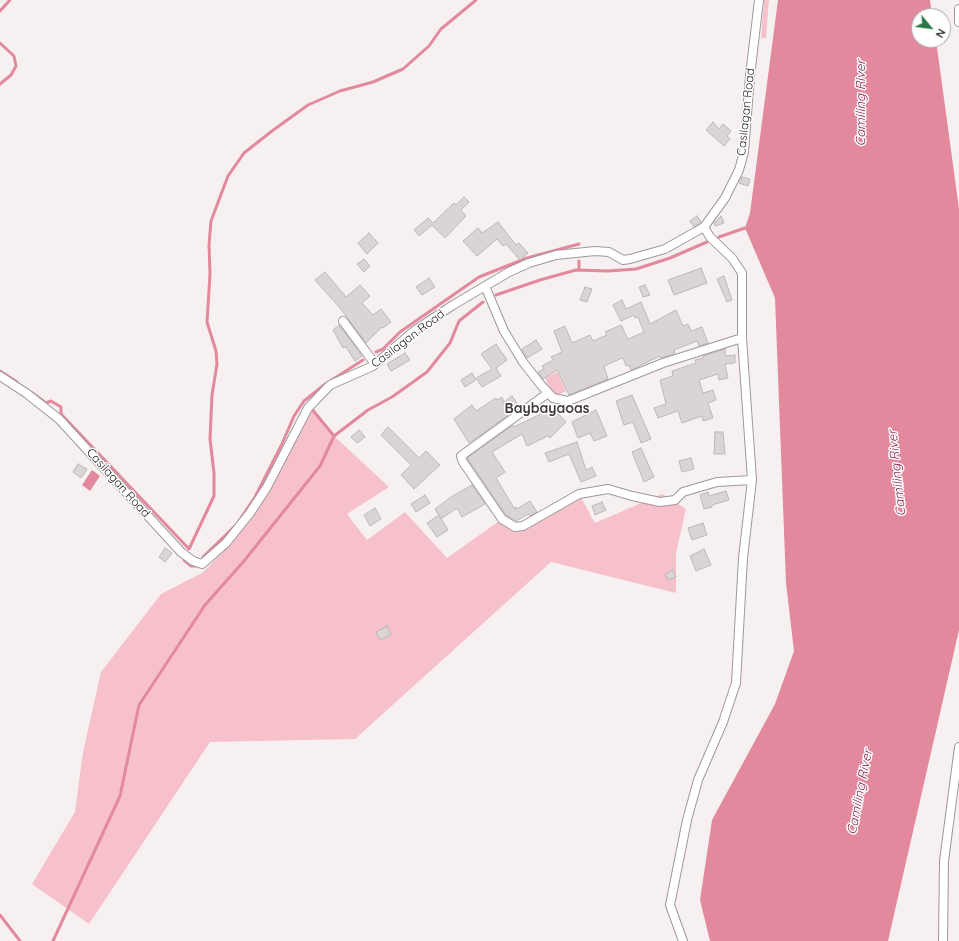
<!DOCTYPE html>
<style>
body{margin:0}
#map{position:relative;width:959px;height:941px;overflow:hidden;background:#f7f0f1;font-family:Quicksand,sans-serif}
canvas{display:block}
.north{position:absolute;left:911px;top:8px;width:40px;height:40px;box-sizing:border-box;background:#fff;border:1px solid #a8a7a7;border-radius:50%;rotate:119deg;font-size:11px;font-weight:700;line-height:16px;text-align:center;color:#262424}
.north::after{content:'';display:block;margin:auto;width:14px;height:18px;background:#2a7848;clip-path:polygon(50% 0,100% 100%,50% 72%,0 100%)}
</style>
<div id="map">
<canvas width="959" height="941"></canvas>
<div class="north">N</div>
</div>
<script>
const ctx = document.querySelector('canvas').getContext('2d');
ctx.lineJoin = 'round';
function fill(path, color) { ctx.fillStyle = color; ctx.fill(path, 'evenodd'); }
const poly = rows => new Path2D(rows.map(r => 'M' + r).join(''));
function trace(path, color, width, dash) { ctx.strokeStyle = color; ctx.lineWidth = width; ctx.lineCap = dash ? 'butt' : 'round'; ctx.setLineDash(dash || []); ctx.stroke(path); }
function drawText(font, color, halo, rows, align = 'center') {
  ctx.font = font + ' Quicksand,sans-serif'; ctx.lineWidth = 3; ctx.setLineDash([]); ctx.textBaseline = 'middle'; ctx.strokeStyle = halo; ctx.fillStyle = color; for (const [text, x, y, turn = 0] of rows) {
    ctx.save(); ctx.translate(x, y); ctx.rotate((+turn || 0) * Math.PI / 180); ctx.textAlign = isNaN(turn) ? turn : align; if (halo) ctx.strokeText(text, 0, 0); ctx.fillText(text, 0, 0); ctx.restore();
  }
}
const green = poly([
 [764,0,769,0,766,38,761,38],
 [557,372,566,391,554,397,545,378],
 [309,407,334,436,389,487,347,514,367,540,405,512,447,558,502,519,515,527,579,494,595,523,662,494,686,509,676,553,676,593,551,562,355,739,210,742,89,924,32,884,75,812,83,752,101,672,161,594,202,573,226,549,239,527,260,500]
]);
const water = poly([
 [778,0,930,0,932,16,919,16,919,40,936,40,959,209,959,630,888,941,710,941,700,900,712,820,775,704,794,651,786,583,775,298,745,228,750,213],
 [92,470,100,476,90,491,82,485]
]);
const stream = poly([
 [0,11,10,0],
 [0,43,14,56,16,66,11,75,0,84],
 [719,237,745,228],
 [579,270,579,261],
 [496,295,540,280,576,270,608,271,636,269,670,258,707,242],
 [376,352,383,349,400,332,479,277,527,258,579,244],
 [0,371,17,382],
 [31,392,46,403,51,401,61,407,61,414,189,549,214,496,214,473,210,439,212,395,217,364,216,351,207,322,210,274,209,245,211,221,228,176,244,153,272,131,308,105,340,91,373,82,403,69,429,46,441,29,476,0],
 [304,401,324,385,363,360],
 [334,436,368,410,392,397,427,372,450,343,459,321,483,302],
 [203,557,237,524,255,497,282,444,294,416,304,401],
 [184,560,191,566,195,566],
 [0,915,20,941],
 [53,941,120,796,139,705,205,605,244,561,320,466,334,436,311,408]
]);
const building = poly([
 [713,122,719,129,723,124,731,131,727,136,730,139,724,146,706,130,713,122],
 [742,177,750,179,748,186,739,183,742,177],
 [464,197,469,202,461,210,466,216,445,238,432,225,419,236,414,230,428,218,433,223,454,203,456,205,464,197],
 [697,216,701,222,694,227,690,221,697,216],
 [721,216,724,223,715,226,714,223,721,216],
 [498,222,516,245,519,243,528,253,520,260,506,244,503,246,497,239,477,256,463,241,478,228,482,233,498,222],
 [369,233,378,243,367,254,358,243,369,233],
 [364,259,370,266,364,272,357,264,364,259],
 [701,268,707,283,674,295,668,280,701,268],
 [325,272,346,297,360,285,370,296,362,303,373,315,381,309,391,322,383,328,382,327,366,343,340,308,315,280,325,272],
 [724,276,732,300,727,302,717,279,724,276],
 [429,278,435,287,422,295,416,287,429,278],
 [645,285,650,295,643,297,639,287,645,285],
 [585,287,592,289,587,302,580,300,585,287],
 [622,300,626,309,641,302,650,324,676,310,683,326,688,324,691,331,702,327,708,343,699,346,697,341,674,350,675,353,661,358,660,356,631,370,629,365,626,366,623,358,620,359,604,366,608,379,569,395,557,370,543,379,538,372,544,369,542,366,553,360,551,357,562,352,554,331,565,326,572,343,590,335,593,341,607,335,605,332,621,325,628,339,644,332,638,317,635,318,634,315,621,321,613,305,622,300],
 [339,325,362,356,355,361,346,347,343,348,333,330,339,325],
 [536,340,542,349,527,358,522,349,536,340],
 [496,344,507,360,496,368,501,376,482,387,476,378,492,369,481,354,496,344],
 [725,349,725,356,735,355,735,363,725,364,728,378,719,380,718,374,699,380,703,393,713,390,716,400,708,403,713,418,703,421,702,416,682,423,678,411,658,418,654,408,666,404,660,380,673,376,672,371,696,363,695,360,703,358,703,356,725,349],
 [405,353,410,360,391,371,387,364,405,353],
 [472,373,476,380,465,387,461,380,472,373],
 [632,395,651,439,641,443,633,422,624,425,616,401,632,395],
 [512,396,518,404,507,411,507,416,469,443,454,419,472,405,476,411,496,398,497,400,502,397,504,402,512,396],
 [543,408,556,411,566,422,550,438,548,436,527,446,522,434,492,452,505,472,496,478,514,508,516,507,517,509,530,501,537,512,530,516,528,514,516,521,506,515,467,458,513,425,514,427,541,414,543,408],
 [596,410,607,436,594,441,590,433,578,438,572,422,596,410],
 [388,427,419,458,426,451,440,465,414,489,401,475,411,465,381,435,388,427],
 [359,430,365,437,357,443,351,437,359,430],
 [715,432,723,432,725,454,714,454,715,432],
 [577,442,586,470,592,467,596,476,581,482,569,454,549,462,545,453,577,442],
 [641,448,654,477,644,482,632,452,641,448],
 [691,458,694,469,682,472,679,461,691,458],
 [78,464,87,469,81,478,73,472,78,464],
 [472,485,485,504,462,517,457,508,441,519,435,509,451,497,472,485],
 [726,491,729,500,712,505,712,507,704,509,700,495,708,492,709,496,726,491],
 [425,495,430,503,416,512,411,504,425,495],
 [602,502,606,510,595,515,592,506,602,502],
 [375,508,381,519,370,526,364,515,375,508],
 [439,515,448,530,437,537,427,523,439,515],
 [703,523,707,535,692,540,688,528,703,523],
 [165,548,172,553,165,562,159,557,165,548],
 [704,549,711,565,696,571,690,556,704,549],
 [673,570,676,577,668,580,665,574,673,570],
 [387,626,391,635,380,640,376,632,387,626]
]);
const minor = poly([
 [959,9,959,22],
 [485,286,504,331,523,362,541,385,553,398,568,401,663,363,742,338],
 [343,321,375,364],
 [0,376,26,393,59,419,181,552,193,561,202,564,226,543,250,513,267,487,308,408,330,385,373,366,414,331,453,305,509,272,529,263,556,255,595,251,609,252,623,260,630,259,665,249,704,227,725,198,739,170,744,152,750,76,759,0],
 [548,393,461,456,463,462,502,519,515,527,523,526,579,494,608,489,632,496,660,502,675,500,683,492,717,482,752,480,742,338,742,273,732,258,710,237,704,227],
 [683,941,670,905,687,820,698,780,723,722,736,683,743,558,752,480],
 [943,941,944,861,959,747]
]);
const streetNames = [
 ["Casilagan Road",746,112,-84],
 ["Casilagan Road",408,339,-37],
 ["Casilagan Road",118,483,48]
];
const waterNames = [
 ["Camiling River",861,103,-90],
 ["Camiling River",897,473,-96],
 ["Camiling River",860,792,-79]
];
const quarterNames = [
 ["Baybayaoas",547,409]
];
fill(green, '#f7c1cc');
fill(water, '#e3899d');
trace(stream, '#e3899d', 3);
fill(building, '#dbd4d5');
trace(building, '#bdb7b8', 1);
trace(minor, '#9e9899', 10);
trace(minor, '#fff', 8);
drawText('12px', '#262424', '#fff', streetNames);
drawText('italic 13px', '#8e2447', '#fff', waterNames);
drawText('bold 14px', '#413b3c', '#fff', quarterNames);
</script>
